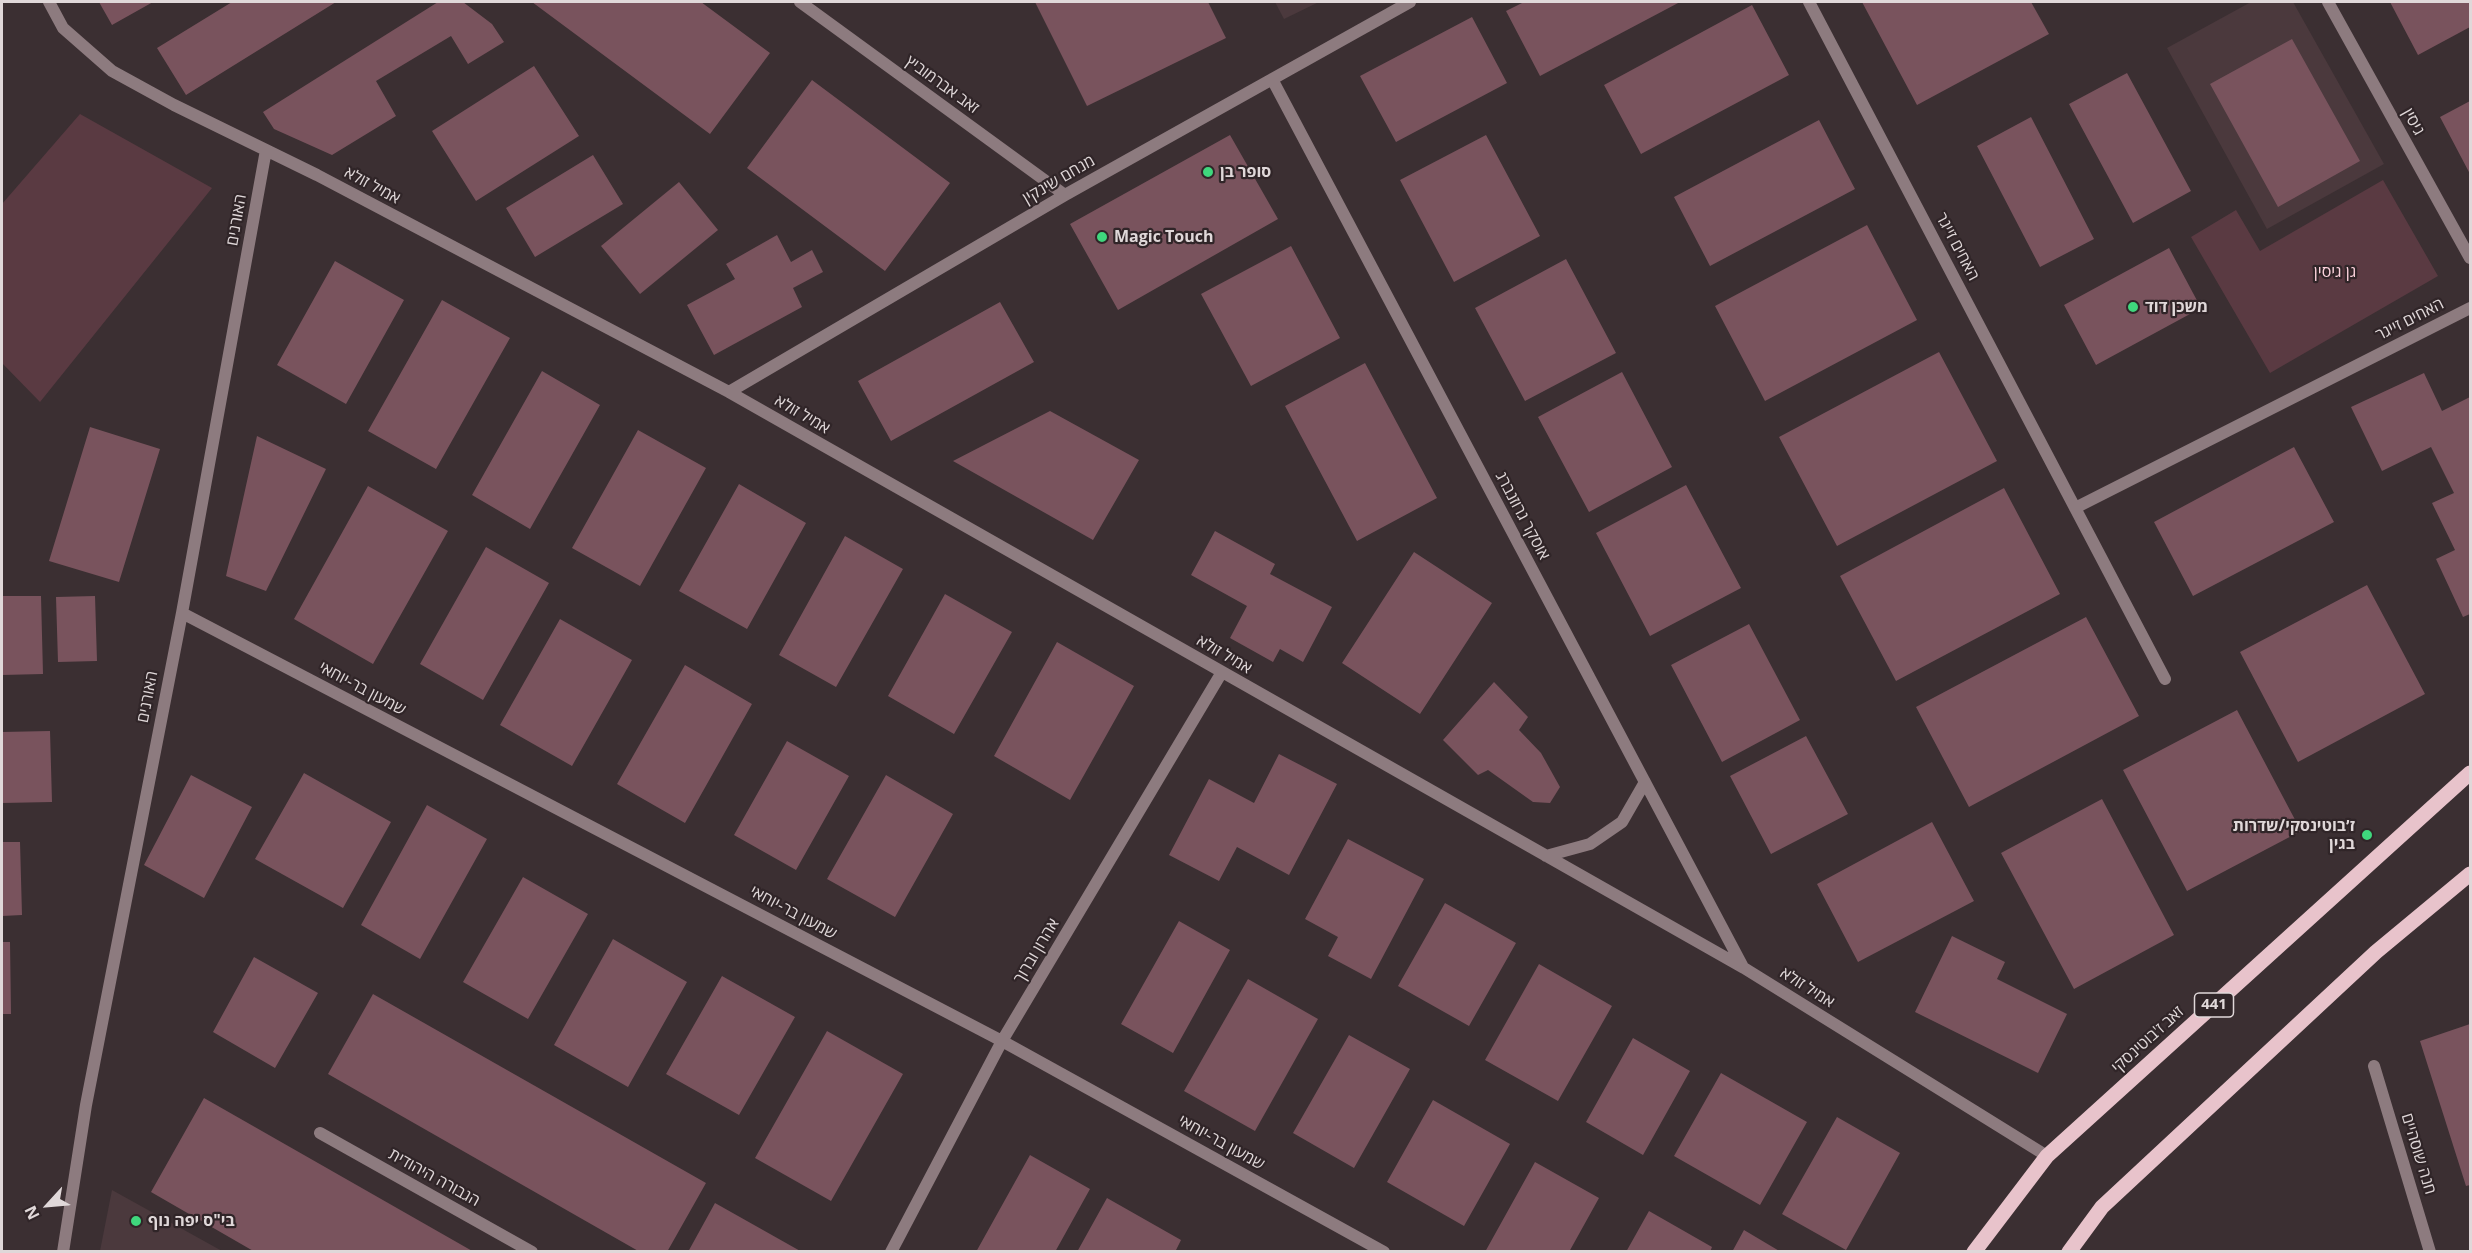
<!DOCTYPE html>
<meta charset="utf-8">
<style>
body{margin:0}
#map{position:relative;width:2472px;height:1253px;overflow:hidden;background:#3b2f32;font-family:"Open Sans",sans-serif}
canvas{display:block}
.frame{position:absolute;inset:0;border:3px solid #e0d8d9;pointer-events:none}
.north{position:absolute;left:18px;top:1175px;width:60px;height:60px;-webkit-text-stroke:4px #302528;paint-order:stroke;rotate:244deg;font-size:16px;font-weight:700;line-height:24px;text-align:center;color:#e0d8d9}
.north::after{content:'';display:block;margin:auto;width:21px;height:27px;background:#e0d8d9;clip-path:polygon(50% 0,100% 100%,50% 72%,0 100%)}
</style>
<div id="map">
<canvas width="2472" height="1253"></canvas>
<div class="frame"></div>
<div class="north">N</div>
</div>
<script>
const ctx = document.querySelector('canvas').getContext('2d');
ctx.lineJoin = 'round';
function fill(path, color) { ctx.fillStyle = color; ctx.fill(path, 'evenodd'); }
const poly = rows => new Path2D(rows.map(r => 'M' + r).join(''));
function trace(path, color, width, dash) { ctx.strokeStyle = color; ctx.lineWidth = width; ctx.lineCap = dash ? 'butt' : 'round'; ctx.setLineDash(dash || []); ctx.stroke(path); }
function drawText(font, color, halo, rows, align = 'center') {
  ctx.font = font + ' "Open Sans",Heebo,sans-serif'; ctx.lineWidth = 4.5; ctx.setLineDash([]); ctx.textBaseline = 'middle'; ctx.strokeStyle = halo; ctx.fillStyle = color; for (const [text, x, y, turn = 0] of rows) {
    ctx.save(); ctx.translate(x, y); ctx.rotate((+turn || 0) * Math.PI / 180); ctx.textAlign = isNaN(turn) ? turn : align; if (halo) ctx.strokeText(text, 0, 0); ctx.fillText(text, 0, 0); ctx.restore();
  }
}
const built = poly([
 [1275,2,1319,2,1284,19],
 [2251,2,2293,2,2384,164,2267,229,2167,48],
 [112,1190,222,1251,100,1251]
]);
const green = poly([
 [80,114,212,188,40,402,2,363,2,204],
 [2383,180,2438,276,2270,373,2191,237,2236,210,2260,251]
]);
const building = poly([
 [99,2,153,2,112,25],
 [232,2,336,2,186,95,157,48],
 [438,2,463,2,492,24,504,42,468,64,451,36,376,81,396,116,332,155,274,129,263,112],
 [532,2,701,2,770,53,710,134],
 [1035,2,1208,2,1226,38,1087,106],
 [1524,2,1680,2,1540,76,1506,11],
 [1862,2,2031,2,2049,34,1917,105],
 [2390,2,2470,2,2470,27,2418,55],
 [1752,5,1789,75,1641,154,1604,85],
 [1472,17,1507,83,1396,142,1360,76],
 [2292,39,2360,161,2278,207,2210,84],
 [534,66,579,136,476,201,432,131],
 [2127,73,2191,191,2133,223,2069,104],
 [812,80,950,183,885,271,747,168],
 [2470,101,2470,174,2440,117],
 [2031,117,2094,239,2040,267,1977,146],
 [1819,120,1855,189,1710,266,1674,197],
 [1230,135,1278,219,1118,310,1070,224],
 [1486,135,1540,236,1454,282,1400,180],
 [593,155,623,204,535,257,506,208],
 [679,182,718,230,640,294,601,246],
 [1867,225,1917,320,1765,401,1715,306],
 [777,235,791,262,812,250,823,272,793,288,802,307,714,355,687,305,735,279,726,264],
 [1291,246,1340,338,1251,386,1201,294],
 [2169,248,2201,308,2096,365,2064,305],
 [1566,259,1616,353,1525,401,1475,308],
 [335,261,404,300,346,404,277,365],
 [442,300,510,338,436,469,368,431],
 [1000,302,1034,362,891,441,858,381],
 [1939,352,1997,461,1837,546,1779,437],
 [1365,363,1437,498,1357,541,1285,406],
 [542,371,600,405,530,529,472,495],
 [1622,372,1672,467,1589,512,1538,417],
 [2424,373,2442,411,2470,397,2470,614,2463,617,2436,559,2455,550,2432,503,2454,493,2431,447,2382,471,2351,407],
 [1050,411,1139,460,1093,540,953,461],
 [90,427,160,449,119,582,49,561],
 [638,430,706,468,640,586,572,548],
 [257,436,326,469,266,591,226,576],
 [2294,447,2334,522,2193,596,2154,522],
 [739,484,806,523,747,629,679,591],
 [1686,485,1741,588,1650,636,1596,533],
 [368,486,448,531,373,664,294,619],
 [2004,488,2060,594,1896,681,1840,576],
 [1215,531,1275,564,1270,574,1332,607,1303,662,1280,649,1273,662,1230,638,1247,606,1191,575],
 [845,536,903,569,836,687,779,655],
 [486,547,549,583,483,700,420,664],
 [1414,552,1492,603,1420,714,1342,663],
 [2367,585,2425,694,2298,762,2240,652],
 [945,594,1012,632,954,734,888,696],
 [2,596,41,596,43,674,2,675],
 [95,596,97,661,58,662,56,597],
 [2086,617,2139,716,1969,807,1916,707],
 [560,619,632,660,572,766,500,725],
 [1749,624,1800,720,1722,762,1671,665],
 [1057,642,1134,686,1070,800,994,756],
 [685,665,752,704,685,823,617,784],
 [1494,682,1528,717,1519,730,1541,753,1560,787,1550,803,1533,802,1488,770,1478,775,1443,740],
 [2237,710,2301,831,2187,891,2123,770],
 [50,731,52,802,2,803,2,732],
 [1806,736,1848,814,1771,854,1730,776],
 [787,741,849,776,796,870,734,835],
 [1279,754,1337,784,1289,875,1237,847,1219,881,1169,855,1209,779,1254,803],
 [304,773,391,822,343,908,255,859],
 [191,775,252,807,204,898,144,865],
 [886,775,953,814,895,917,827,879],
 [2102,799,2174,935,2074,989,2001,853],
 [427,805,487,839,420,959,361,925],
 [1932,822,1974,901,1858,962,1817,884],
 [1348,839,1424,879,1371,979,1328,956,1338,937,1305,919],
 [2,842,20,842,22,915,2,916],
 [523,877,588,914,528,1019,463,982],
 [1445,903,1516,943,1469,1026,1398,986],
 [1179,921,1230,950,1173,1053,1121,1024],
 [1952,936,2005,962,1997,979,2067,1014,2038,1073,1915,1012],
 [613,939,687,982,628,1087,554,1045],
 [2,942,10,942,11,1014,2,1014],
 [254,957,318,993,275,1068,213,1032],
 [1539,964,1612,1006,1558,1101,1485,1060],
 [722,976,795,1017,739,1115,666,1074],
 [1248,979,1318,1019,1255,1131,1184,1091],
 [373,994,706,1183,667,1252,640,1252,328,1074],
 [2470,1024,2470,1185,2466,1186,2420,1041],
 [827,1031,903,1074,831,1201,755,1158],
 [1349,1035,1410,1069,1354,1168,1293,1133],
 [1633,1038,1690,1071,1643,1155,1586,1122],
 [1721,1073,1807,1122,1760,1205,1674,1156],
 [204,1098,474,1252,255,1252,151,1192],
 [1433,1100,1510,1144,1464,1226,1387,1182],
 [1837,1117,1900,1153,1846,1250,1782,1214],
 [1030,1155,1090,1189,1055,1252,976,1252],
 [1535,1162,1599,1198,1569,1252,1485,1252],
 [1107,1198,1181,1240,1175,1252,1077,1252],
 [715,1203,802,1252,688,1252],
 [1649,1211,1712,1247,1710,1252,1626,1252],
 [1744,1230,1781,1252,1732,1252]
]);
const street = poly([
 [49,2,63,28,112,71,174,105,317,175,729,392,1744,968,2047,1156],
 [800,2,1065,195],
 [1809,2,2165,679],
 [2328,2,2470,258],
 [1272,79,1743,967],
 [729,392,1065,195,1410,2],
 [2075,508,2470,308],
 [182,613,1002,1041,1384,1252],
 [1546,856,1590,844,1622,822,1645,782],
 [2374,1066,2430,1252],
 [320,1133,532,1252],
 [63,1252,86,1105,182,613,266,150],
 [891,1252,1002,1041,1222,672]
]);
const primary = poly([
 [1974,1252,2047,1156,2470,773],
 [2069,1252,2102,1207,2376,952,2470,874]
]);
const markers = [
 [1208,172,6,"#3fd77d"],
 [1102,237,6,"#3fd77d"],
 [2133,307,6,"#3fd77d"],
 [2367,835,6,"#3fd77d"],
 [136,1221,6,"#3fd77d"]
];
const shields = [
 [2214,1005,39]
];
const shieldNames = [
 ["441",2214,1005]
];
const streetNames = [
 ["זאב אברמוביץ",942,85,36],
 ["גיסין",2413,122,61],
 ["מנחם שינקין",1059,180,-30],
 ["אמיל זולא",372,186,28],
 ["האורנים",237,220,-80],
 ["האחים זייגר",1957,247,62],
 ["האחים זייגר",2410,320,-27],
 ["אמיל זולא",802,415,30],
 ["אוסקר גרוזנברג",1522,516,62],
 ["אמיל זולא",1224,655,30],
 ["שמעון בר-יוחאי",362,689,28],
 ["האורנים",148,697,-79],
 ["שמעון בר-יוחאי",793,913,28],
 ["אהרון וברוך",1037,951,-59],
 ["אמיל זולא",1807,988,32],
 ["זאב ז'בוטינסקי",2148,1040,-42],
 ["שמעון בר-יוחאי",1221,1143,29],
 ["חנה שוסהיים",2418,1154,73],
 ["הגבורה היהודית",434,1178,29]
];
const poiNames = [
 ["סופר בן",1220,172],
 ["Magic Touch",1114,237],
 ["משכן דוד",2145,307],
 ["ז׳בוטינסקי/שדרות",2355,826,"right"],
 ["בגין",2355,844,"right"],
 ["בי\"ס יפה נוף",148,1221]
];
const parkNames = [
 ["גן גיסין",2335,272]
];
fill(built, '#4b393d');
fill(green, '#5a3a42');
fill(building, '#79535d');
trace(street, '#8d7b7f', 12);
trace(primary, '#e8c3cb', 15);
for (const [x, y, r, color] of markers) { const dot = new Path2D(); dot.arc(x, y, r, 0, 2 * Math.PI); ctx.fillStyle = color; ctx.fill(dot); trace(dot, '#302528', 2); }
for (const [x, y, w] of shields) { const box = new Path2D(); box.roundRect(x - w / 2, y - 12, w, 24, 4.5); ctx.fillStyle = '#302528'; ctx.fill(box); trace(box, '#e0d8d9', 1.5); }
drawText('bold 15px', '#e0d8d9', null, shieldNames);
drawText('16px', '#e0d8d9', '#302528', streetNames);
drawText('bold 16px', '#e0d8d9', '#302528', poiNames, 'left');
drawText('16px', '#fdd3dd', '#302528', parkNames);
</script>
